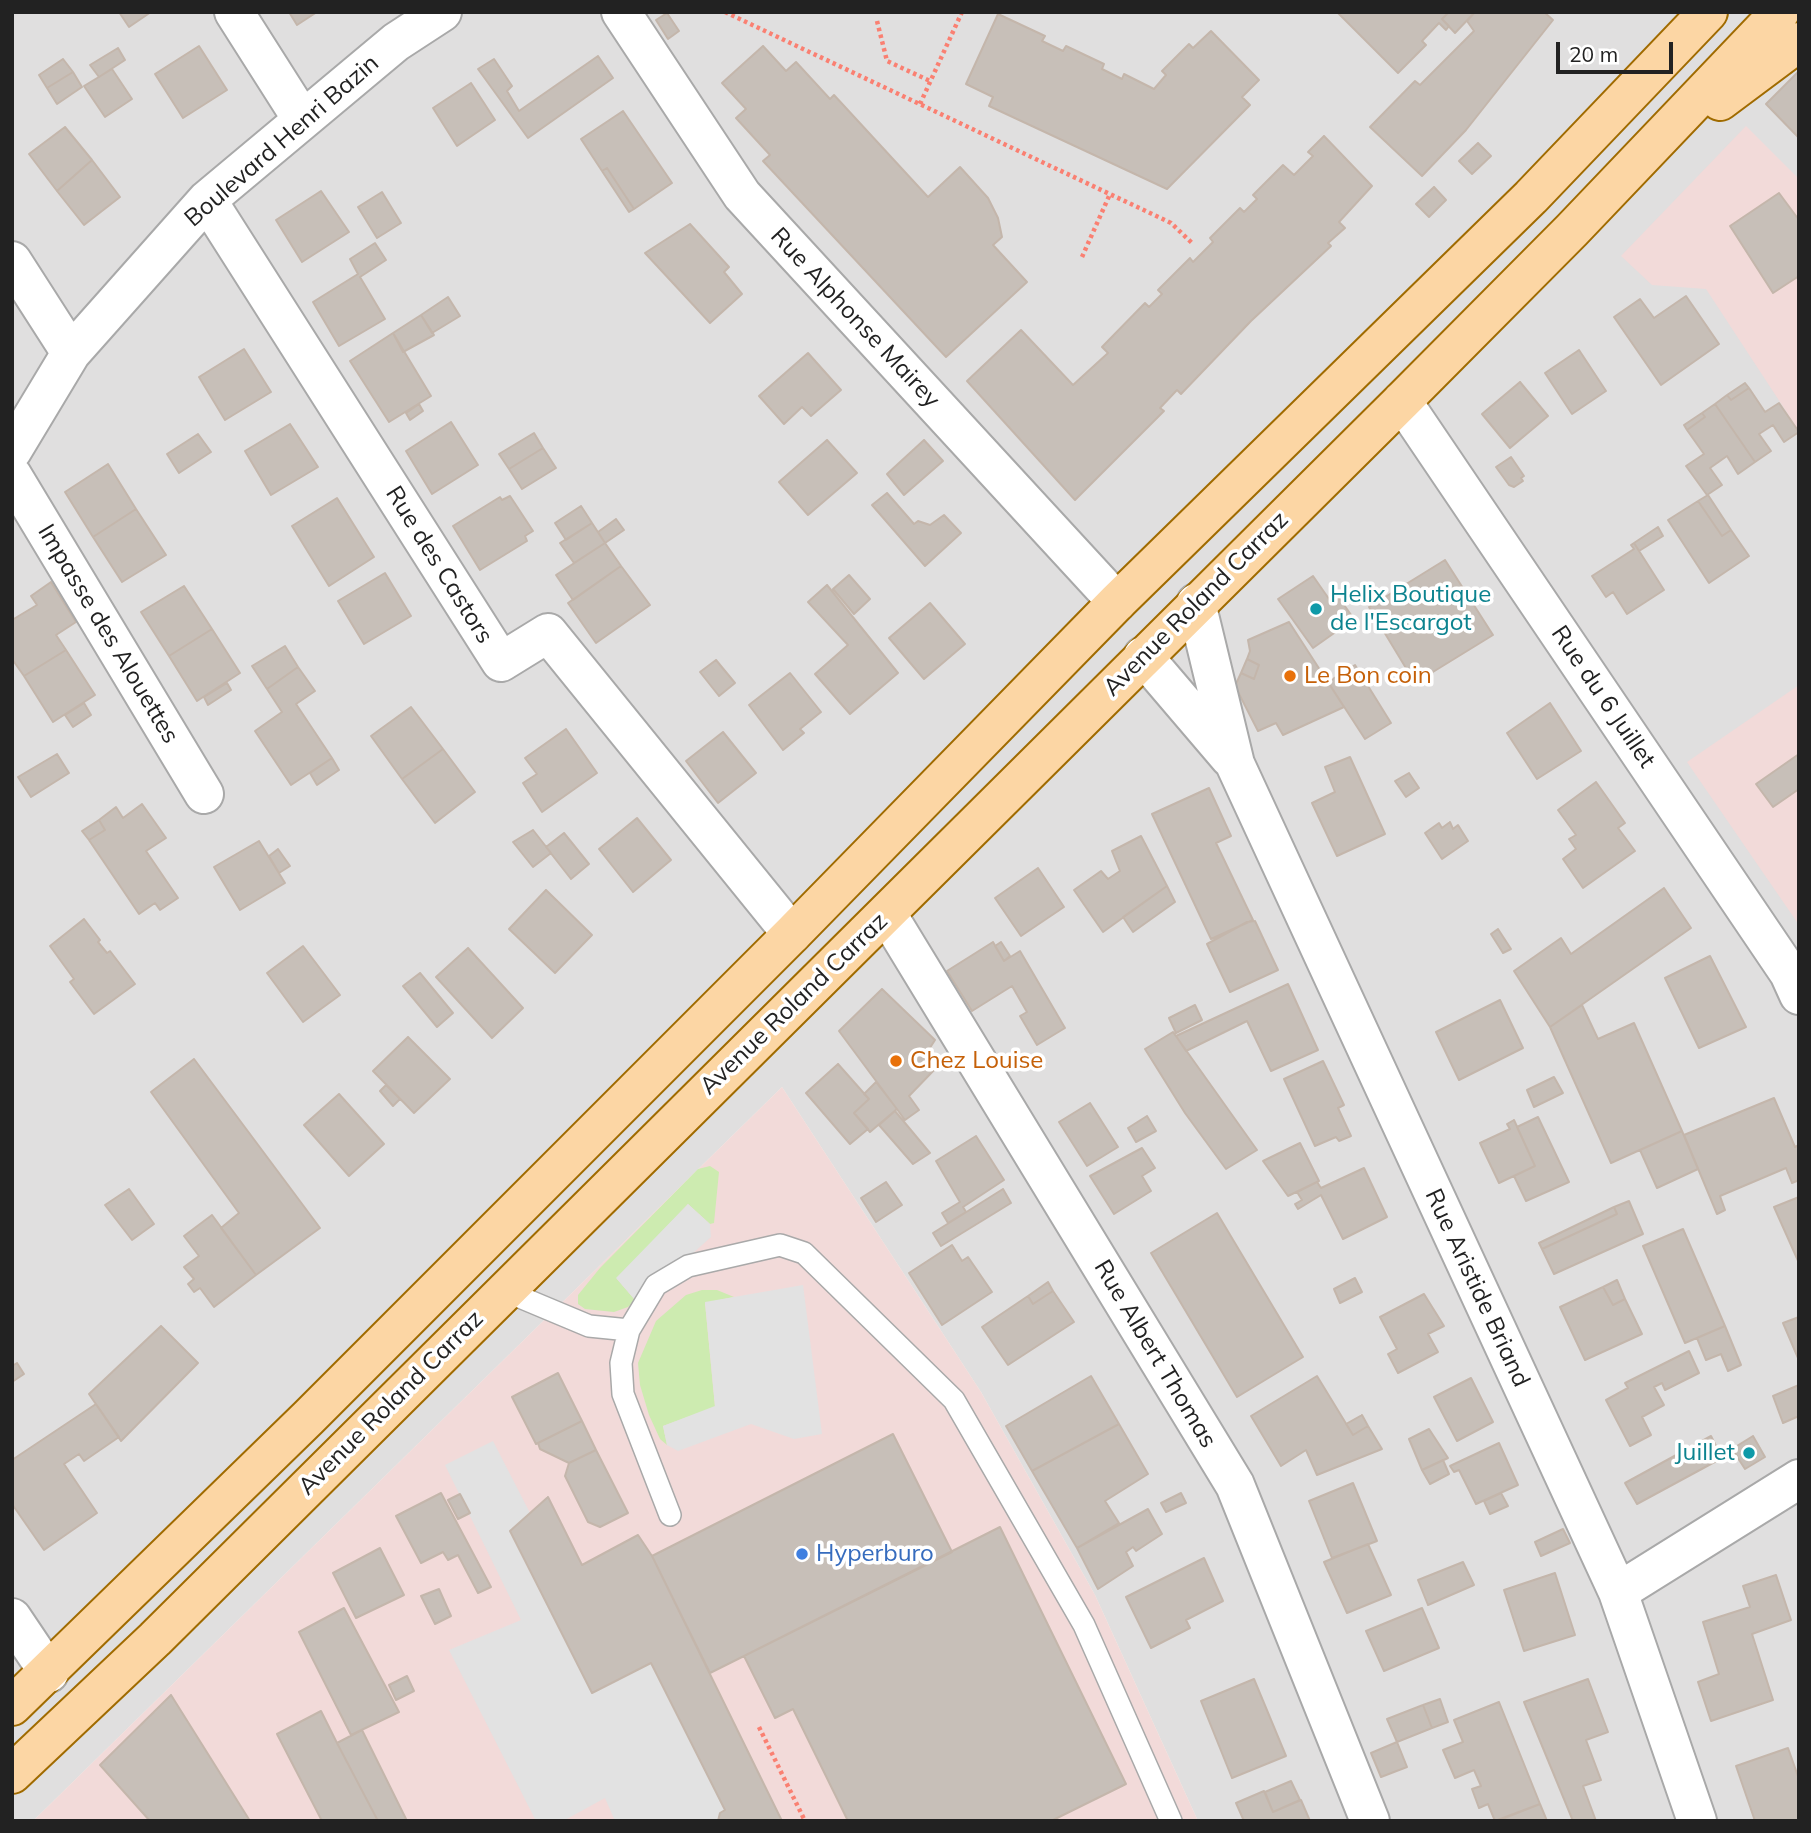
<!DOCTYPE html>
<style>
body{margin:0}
#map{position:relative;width:1811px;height:1833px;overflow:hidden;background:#f2efe9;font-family:Mulish,sans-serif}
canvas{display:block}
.frame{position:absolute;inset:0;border:14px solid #222;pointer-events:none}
.scale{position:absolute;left:1556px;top:42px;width:117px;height:32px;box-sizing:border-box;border:4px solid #222;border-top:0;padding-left:9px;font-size:21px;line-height:24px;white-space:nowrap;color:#222;-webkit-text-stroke:5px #fff;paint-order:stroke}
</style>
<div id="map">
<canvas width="1811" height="1833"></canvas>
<div class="frame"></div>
<div class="scale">20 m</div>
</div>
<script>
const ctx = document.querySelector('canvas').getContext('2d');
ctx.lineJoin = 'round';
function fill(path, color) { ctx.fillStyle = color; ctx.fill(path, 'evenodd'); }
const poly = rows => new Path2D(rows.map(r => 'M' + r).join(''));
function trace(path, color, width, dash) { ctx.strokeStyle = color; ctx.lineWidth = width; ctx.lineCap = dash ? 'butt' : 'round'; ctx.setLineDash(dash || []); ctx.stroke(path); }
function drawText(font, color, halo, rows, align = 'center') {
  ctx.font = font + ' Mulish,sans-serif'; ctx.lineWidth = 7; ctx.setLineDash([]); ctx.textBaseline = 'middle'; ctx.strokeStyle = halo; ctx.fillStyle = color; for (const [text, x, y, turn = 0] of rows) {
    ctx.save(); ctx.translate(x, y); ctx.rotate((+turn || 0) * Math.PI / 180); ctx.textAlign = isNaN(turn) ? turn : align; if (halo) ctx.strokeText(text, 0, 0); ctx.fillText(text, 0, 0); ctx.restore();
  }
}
const residential = poly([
 [12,12,1799,12,1799,1821,1198,1821,1095,1595,981,1392,782,1087,33,1821,12,1821]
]);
const commercial = poly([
 [1746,126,1799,179,1799,431,1706,289,1652,285,1621,256],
 [1799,685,1799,925,1687,762],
 [782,1087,981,1392,1095,1595,1198,1821,33,1821]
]);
const grass = poly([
 [710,1166,719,1172,714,1223,710,1224,688,1204,617,1279,635,1300,628,1307,614,1312,585,1309,578,1304,578,1295,600,1268,698,1169],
 [702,1290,717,1290,734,1297,705,1303,715,1407,663,1426,667,1445,660,1439,649,1415,640,1385,638,1363,656,1321,686,1295]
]);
const parking = poly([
 [688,1204,710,1224,711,1237,642,1299,635,1300,616,1278],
 [803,1285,822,1434,794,1439,751,1424,678,1451,667,1445,663,1426,715,1406,705,1302],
 [493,1441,530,1513,510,1531,592,1693,651,1663,725,1810,720,1813,718,1821,615,1821,605,1798,563,1821,536,1821,449,1650,521,1620,445,1465]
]);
const building = poly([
 [119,12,151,12,129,27,119,12],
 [289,12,317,12,297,25,289,12],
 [1337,12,1449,12,1442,19,1449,26,1446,30,1439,23,1422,41,1426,45,1398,73,1337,12],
 [1449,12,1475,12,1455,33,1442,19,1449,12],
 [1544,12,1553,20,1466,130,1422,176,1370,127,1415,81,1420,85,1474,31,1467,21,1475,12,1544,12],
 [667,13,679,31,668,39,656,20,667,13],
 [998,14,1045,36,1042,41,1063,51,1066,46,1104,64,1102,69,1122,79,1124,74,1154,89,1166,75,1162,71,1189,44,1193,48,1211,31,1259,80,1242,97,1250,105,1167,189,989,106,993,97,966,84,998,14],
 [199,46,227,90,183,118,155,74,199,46],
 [763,46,786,71,796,62,830,99,834,95,928,197,960,167,988,198,998,218,1002,237,993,245,1027,282,946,357,763,161,770,155,736,118,746,109,722,83,763,46],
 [118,48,125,60,99,77,90,65,118,48],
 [598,56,613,78,528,138,478,69,494,59,512,86,507,91,519,111,598,56],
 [63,59,73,72,47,88,39,75,63,59],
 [112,69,132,99,105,117,84,86,112,69],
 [1799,71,1799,138,1766,104,1799,71],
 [73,72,82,87,57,104,47,88,73,72],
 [471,83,495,120,457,146,433,108,471,83],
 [623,111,672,183,634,209,607,168,602,171,581,139,623,111],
 [65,127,92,160,57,191,29,154,65,127],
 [1324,136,1372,186,1339,222,1345,228,1328,243,1331,246,1251,321,1181,394,1177,390,1160,408,1164,411,1075,500,967,381,1021,330,1073,385,1108,353,1102,347,1145,303,1149,307,1162,294,1158,290,1190,258,1193,262,1213,242,1210,238,1240,208,1244,212,1257,199,1253,195,1283,165,1294,175,1313,156,1308,152,1324,136],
 [1478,143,1491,156,1472,174,1459,161,1478,143],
 [92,160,120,197,84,225,57,191,92,160],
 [607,168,634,209,629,212,602,171,607,168],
 [1434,187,1446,200,1429,217,1416,204,1434,187],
 [321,191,349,232,302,262,276,220,321,191],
 [382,192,401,223,377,238,358,207,382,192],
 [1779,193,1799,220,1799,276,1773,293,1730,226,1779,193],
 [690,224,729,267,724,272,742,294,710,323,645,253,690,224],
 [375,243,386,260,360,277,385,319,339,346,313,302,358,274,350,259,375,243],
 [1686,296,1719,344,1661,385,1614,317,1640,299,1654,318,1686,296],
 [448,297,460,316,432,333,421,315,448,297],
 [421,315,434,335,403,352,393,333,421,315],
 [393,333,431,396,389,422,350,361,393,333],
 [244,349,271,392,225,420,199,377,244,349],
 [1579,350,1606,391,1572,414,1545,373,1579,350],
 [808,353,841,390,811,416,802,407,784,424,759,396,808,353],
 [1520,382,1548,416,1510,448,1482,414,1520,382],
 [1745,383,1749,388,1731,400,1727,395,1745,383],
 [1749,388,1765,412,1779,403,1799,432,1784,442,1773,425,1759,434,1771,451,1755,462,1715,404,1727,395,1731,400,1749,388],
 [419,404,423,411,410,420,406,413,419,404],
 [1715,404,1755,462,1738,474,1727,456,1710,468,1722,485,1707,495,1686,466,1704,454,1687,430,1705,417,1702,413,1715,404],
 [1702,413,1705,417,1687,430,1684,425,1702,413],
 [451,422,478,465,432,494,406,451,451,422],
 [290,424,318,467,271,495,245,451,290,424],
 [534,433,543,448,509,469,499,454,534,433],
 [198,434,211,452,179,473,167,454,198,434],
 [827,440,857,473,808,515,779,482,827,440],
 [924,440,943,461,904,495,887,474,924,440],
 [543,448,556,468,522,489,509,469,543,448],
 [1511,457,1524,476,1521,478,1523,481,1514,487,1509,485,1496,467,1511,457],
 [108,464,136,509,93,537,65,492,108,464],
 [887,493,914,524,918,521,930,525,944,515,961,533,925,566,872,505,887,493],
 [1708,495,1731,530,1722,536,1698,501,1708,495],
 [510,496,533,531,525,536,527,541,480,570,453,526,500,497,502,500,510,496],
 [337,498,374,557,329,586,292,526,337,498],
 [1698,501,1722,536,1731,530,1749,556,1709,583,1668,520,1698,501],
 [581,506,592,523,566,540,555,523,581,506],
 [136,509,166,555,122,582,93,537,136,509],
 [616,519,624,530,605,543,598,532,616,519],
 [592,523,605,543,574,563,560,543,592,523],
 [1658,527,1663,536,1639,551,1634,543,1658,527],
 [605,543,621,566,573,600,556,575,605,543],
 [1634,543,1664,590,1627,614,1613,592,1606,597,1592,576,1634,549,1631,545,1634,543],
 [1445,560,1493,635,1415,683,1369,607,1445,560],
 [621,566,650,605,596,643,568,603,621,566],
 [385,573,411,616,364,644,338,601,385,573],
 [849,575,870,599,854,614,833,589,849,575],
 [1313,576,1329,599,1337,595,1354,619,1313,648,1278,599,1313,576],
 [51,582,76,622,56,635,66,650,24,676,12,659,12,620,37,605,31,596,51,582],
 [827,585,898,673,850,714,815,674,848,645,808,602,827,585],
 [184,586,212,629,169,656,141,612,184,586],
 [930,603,965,644,924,679,889,638,930,603],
 [1289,622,1344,707,1283,735,1276,723,1258,731,1235,686,1241,673,1254,679,1259,665,1247,659,1250,651,1248,640,1289,622],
 [212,629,240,673,197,701,169,656,212,629],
 [285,646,298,667,267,689,252,666,285,646],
 [66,650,95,695,53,722,24,676,66,650],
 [1247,659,1259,665,1254,679,1241,673,1247,659],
 [716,660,735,683,719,696,700,672,716,660],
 [1355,665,1391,723,1365,739,1328,682,1355,665],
 [298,667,315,691,296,704,332,758,291,785,255,731,282,712,267,689,298,667],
 [790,673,821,712,800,729,804,733,783,750,749,705,790,673],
 [227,683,231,690,208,705,204,697,227,683],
 [84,703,91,715,73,727,65,715,84,703],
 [1550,703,1581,751,1537,779,1507,733,1550,703],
 [411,707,443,749,402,779,371,736,411,707],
 [566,729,597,773,542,812,523,783,537,774,525,758,566,729],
 [723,732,756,773,718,803,686,761,723,732],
 [443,749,475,792,435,823,402,779,443,749],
 [57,754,69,773,31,797,18,777,57,754],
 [1799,754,1799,789,1773,807,1756,784,1799,754],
 [1350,757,1385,834,1337,856,1312,803,1335,792,1325,767,1350,757],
 [332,758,339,770,317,785,310,773,332,758],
 [1409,773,1419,788,1406,797,1395,781,1409,773],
 [1596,782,1625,823,1618,828,1635,851,1583,888,1563,859,1576,849,1569,839,1576,835,1558,810,1596,782],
 [1209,788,1231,836,1216,843,1253,920,1211,939,1152,814,1209,788],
 [142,804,166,838,146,851,178,898,160,910,155,903,139,914,89,840,105,830,99,820,116,807,123,818,142,804],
 [637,818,671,860,633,892,599,849,637,818],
 [99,820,105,830,89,840,82,831,99,820],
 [1450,822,1453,829,1458,825,1468,841,1442,859,1425,833,1439,823,1442,828,1450,822],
 [533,830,551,853,533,867,513,842,533,830],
 [564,833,589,864,571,879,546,847,564,833],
 [1141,836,1167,886,1103,932,1074,890,1101,871,1108,879,1120,871,1112,851,1141,836],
 [259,841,285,883,240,910,214,867,259,841],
 [278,849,290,866,279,873,269,856,278,849],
 [1038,868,1064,907,1021,936,995,898,1038,868],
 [1167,886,1175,902,1133,932,1123,917,1167,886],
 [1664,888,1691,928,1550,1027,1514,971,1561,938,1571,954,1664,888],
 [546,890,592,935,555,973,509,929,546,890],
 [84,919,100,940,98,942,107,953,110,951,135,984,94,1014,70,982,74,979,50,946,84,919],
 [1255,921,1278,970,1230,992,1207,944,1247,922,1255,921],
 [1498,929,1511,949,1503,953,1491,934,1498,929],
 [993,942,1004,961,1020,951,1065,1028,1037,1045,1020,1016,1027,1012,1012,986,972,1011,947,971,993,942],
 [1001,942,1010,956,1004,961,995,946,1001,942],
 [303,946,340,995,303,1022,267,973,303,946],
 [468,948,523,1008,492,1038,436,977,468,948],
 [1710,956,1746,1027,1699,1048,1665,978,1710,956],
 [420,973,453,1013,437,1027,403,986,420,973],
 [1288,984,1318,1050,1271,1071,1247,1021,1186,1051,1176,1036,1288,984],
 [882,989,935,1040,926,1054,937,1067,909,1096,919,1110,905,1120,839,1031,882,989],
 [1500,1000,1523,1048,1459,1080,1436,1032,1500,1000],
 [1195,1005,1202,1020,1176,1033,1169,1018,1195,1005],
 [1582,1005,1598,1039,1634,1023,1682,1131,1611,1163,1550,1027,1582,1005],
 [1173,1032,1257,1150,1226,1169,1185,1113,1145,1049,1173,1032],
 [408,1037,450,1079,414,1113,373,1071,408,1037],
 [194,1059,320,1228,256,1275,221,1228,239,1213,151,1092,194,1059],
 [1323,1061,1344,1105,1338,1108,1351,1136,1339,1141,1336,1137,1315,1146,1284,1079,1323,1061],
 [838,1064,869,1099,854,1113,868,1129,850,1144,806,1093,838,1064],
 [1554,1077,1563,1093,1534,1107,1527,1090,1554,1077],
 [876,1082,897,1109,870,1132,854,1113,869,1099,864,1094,876,1082],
 [386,1085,400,1099,393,1106,380,1091,386,1085],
 [339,1094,384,1144,349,1176,304,1125,339,1094],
 [1774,1098,1795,1147,1799,1145,1799,1180,1792,1183,1786,1168,1720,1196,1725,1210,1717,1214,1684,1135,1774,1098],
 [1090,1103,1118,1147,1087,1166,1059,1122,1090,1103],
 [895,1111,930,1153,913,1164,879,1125,895,1111],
 [1147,1116,1156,1131,1136,1142,1128,1128,1147,1116],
 [1538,1117,1569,1182,1526,1201,1514,1176,1535,1166,1517,1127,1538,1117],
 [1514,1120,1535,1166,1499,1183,1480,1143,1510,1129,1507,1124,1514,1120],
 [1682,1131,1698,1169,1657,1188,1640,1150,1682,1131],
 [976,1136,1004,1180,963,1207,966,1212,948,1223,942,1213,960,1202,936,1161,976,1136],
 [1300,1143,1319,1181,1288,1196,1263,1161,1300,1143],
 [1142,1148,1155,1168,1142,1176,1151,1191,1114,1214,1090,1176,1142,1148],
 [1364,1168,1387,1217,1343,1239,1321,1195,1298,1209,1295,1204,1302,1200,1297,1192,1317,1182,1321,1188,1364,1168],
 [886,1182,902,1205,876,1222,861,1198,886,1182],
 [129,1189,154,1224,132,1240,105,1205,129,1189],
 [1003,1189,1011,1203,941,1246,933,1233,1003,1189],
 [1799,1197,1799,1263,1774,1207,1799,1197],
 [1629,1201,1643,1234,1554,1274,1542,1249,1617,1214,1614,1207,1629,1201],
 [1614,1207,1617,1214,1542,1249,1539,1243,1614,1207],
 [1217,1213,1303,1357,1237,1397,1151,1253,1217,1213],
 [212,1215,256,1275,214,1307,200,1288,194,1292,188,1284,194,1279,184,1267,199,1256,184,1236,212,1215],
 [1683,1229,1725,1326,1685,1343,1643,1246,1683,1229],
 [952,1245,962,1261,968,1257,992,1292,942,1325,909,1273,952,1245],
 [1355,1278,1362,1292,1340,1303,1334,1289,1355,1278],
 [1617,1280,1625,1299,1613,1305,1603,1287,1617,1280],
 [1048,1282,1053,1291,1033,1304,1028,1296,1048,1282],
 [1603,1287,1613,1305,1625,1299,1642,1334,1585,1360,1560,1307,1603,1287],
 [1053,1291,1074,1322,1008,1365,982,1327,1028,1296,1033,1304,1053,1291],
 [1424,1294,1444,1326,1428,1334,1438,1352,1398,1373,1388,1354,1397,1349,1380,1317,1424,1294],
 [1799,1317,1799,1358,1798,1358,1783,1323,1799,1317],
 [161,1326,198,1363,121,1441,89,1394,161,1326],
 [1725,1326,1741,1365,1728,1371,1721,1354,1706,1360,1697,1338,1725,1326],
 [1689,1351,1699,1373,1665,1390,1662,1383,1654,1387,1664,1405,1642,1417,1651,1435,1630,1446,1606,1400,1628,1388,1625,1383,1689,1351],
 [17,1363,24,1374,12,1382,12,1366,17,1363],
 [558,1373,582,1421,536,1444,512,1397,558,1373],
 [1091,1376,1119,1424,1032,1471,1006,1426,1091,1376],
 [1317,1376,1353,1435,1368,1426,1382,1449,1317,1475,1306,1450,1281,1466,1251,1416,1317,1376],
 [1471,1378,1493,1422,1457,1441,1434,1397,1471,1378],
 [1799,1385,1799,1416,1783,1423,1773,1396,1799,1385],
 [96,1404,119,1437,84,1461,79,1454,64,1464,97,1513,44,1550,12,1504,12,1460,96,1404],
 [1362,1415,1368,1426,1353,1435,1346,1424,1362,1415],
 [582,1421,596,1450,569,1463,540,1449,538,1443,582,1421],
 [1119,1424,1148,1474,1105,1501,1119,1523,1077,1548,1032,1471,1119,1424],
 [1429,1429,1448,1458,1422,1470,1409,1439,1429,1429],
 [893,1434,952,1552,710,1673,652,1556,893,1434],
 [1711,1436,1722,1458,1637,1504,1625,1483,1711,1436],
 [1753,1436,1765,1457,1745,1469,1732,1449,1753,1436],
 [1499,1443,1518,1485,1476,1504,1459,1470,1454,1472,1450,1466,1499,1443],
 [596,1450,628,1513,600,1527,588,1522,565,1476,569,1463,596,1450],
 [1443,1460,1449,1474,1430,1484,1422,1470,1443,1460],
 [1353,1483,1377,1541,1332,1558,1309,1501,1353,1483],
 [441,1493,491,1587,478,1593,458,1555,448,1560,443,1552,421,1563,396,1516,441,1493],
 [1181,1493,1186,1503,1166,1512,1161,1503,1181,1493],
 [1501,1493,1508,1506,1490,1514,1484,1501,1501,1493],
 [460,1494,470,1513,458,1519,448,1500,460,1494],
 [548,1497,582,1565,638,1535,652,1556,782,1821,718,1821,720,1813,725,1810,651,1663,592,1693,510,1531,548,1497],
 [1148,1509,1162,1534,1136,1551,1133,1547,1126,1552,1133,1566,1098,1589,1077,1548,1148,1509],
 [1000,1527,1126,1784,1051,1821,848,1821,793,1709,775,1718,744,1656,1000,1527],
 [1563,1529,1570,1543,1541,1556,1535,1542,1563,1529],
 [1368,1544,1391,1595,1347,1613,1324,1562,1368,1544],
 [380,1548,404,1595,356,1618,333,1573,380,1548],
 [1204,1558,1223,1601,1186,1620,1190,1628,1151,1648,1126,1597,1204,1558],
 [1463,1562,1474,1585,1428,1605,1418,1580,1463,1562],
 [1555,1573,1575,1635,1524,1651,1504,1590,1555,1573],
 [1776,1575,1791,1620,1752,1634,1773,1700,1711,1721,1698,1682,1719,1674,1703,1622,1750,1607,1743,1586,1776,1575],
 [439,1589,451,1616,435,1624,421,1596,439,1589],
 [344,1608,399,1712,351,1735,299,1632,344,1608],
 [1422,1608,1439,1648,1384,1671,1366,1631,1422,1608],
 [407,1676,414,1691,396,1700,389,1685,407,1676],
 [1254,1679,1286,1756,1232,1778,1201,1701,1254,1679],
 [1588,1679,1608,1732,1586,1740,1601,1780,1583,1786,1596,1821,1573,1821,1524,1702,1588,1679],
 [171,1695,250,1821,150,1821,100,1765,171,1695],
 [1440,1699,1448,1722,1432,1728,1423,1705,1440,1699],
 [1499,1702,1540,1804,1495,1821,1488,1804,1479,1808,1472,1789,1481,1786,1474,1770,1455,1778,1443,1750,1463,1742,1454,1720,1499,1702],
 [1423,1705,1432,1728,1397,1742,1387,1719,1423,1705],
 [321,1711,337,1743,378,1821,322,1821,277,1734,321,1711],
 [362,1730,407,1821,378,1821,337,1743,362,1730],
 [1397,1742,1407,1767,1381,1777,1371,1753,1397,1742],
 [1788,1748,1799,1779,1799,1821,1755,1821,1736,1766,1788,1748],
 [1291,1781,1300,1800,1273,1812,1265,1792,1291,1781],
 [1264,1791,1273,1812,1301,1800,1310,1821,1244,1821,1236,1803,1264,1791],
 [1540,1804,1547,1821,1497,1821,1540,1804]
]);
const path = poly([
 [725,12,1171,223,1193,244],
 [877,21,887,61,930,81],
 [920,104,962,12],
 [1082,257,1110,194],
 [759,1727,805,1821]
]);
const service = poly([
 [503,1290,589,1326,629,1330],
 [670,1515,623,1394,621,1363,629,1330,656,1285,688,1266,780,1245,804,1253,954,1400,1084,1625,1171,1821]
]);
const minor = poly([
 [234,12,302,119],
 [621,12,742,195,1117,602],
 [207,200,501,662,548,633,792,934],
 [12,261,71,353],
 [1402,401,1789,973,1799,995],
 [12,451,71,353,207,200,396,42,442,12],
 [12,475,204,794],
 [1196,603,1235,764,1618,1592,1697,1821],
 [1143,656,1230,758],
 [887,914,1235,1485,1370,1821],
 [1618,1592,1799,1479],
 [12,1618,49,1673]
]);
const primary = poly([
 [1720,101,1799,42],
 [12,1706,308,1418,792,934,1117,602,1531,197,1708,12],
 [12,1774,155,1639,1402,401,1572,230,1780,12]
]);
const markers = [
 [1316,609,7,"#0f9aa8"],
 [1290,676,7,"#e8710a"],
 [896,1061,7,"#e8710a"],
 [1749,1453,7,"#0f9aa8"],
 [802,1554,7,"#3f7fe0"]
];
const streetNames = [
 ["Boulevard Henri Bazin",282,141,-41],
 ["Rue Alphonse Mairey",855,318,47],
 ["Rue des Castors",439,565,58],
 ["Avenue Roland Carraz",1196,604,-45],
 ["Impasse des Alouettes",108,634,59],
 ["Rue du 6 Juillet",1603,697,56],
 ["Avenue Roland Carraz",794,1004,-44],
 ["Rue Aristide Briand",1477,1288,65],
 ["Rue Albert Thomas",1155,1354,59],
 ["Avenue Roland Carraz",391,1403,-45]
];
const cultureNames = [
 ["Helix Boutique",1330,595],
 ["de l'Escargot",1330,623],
 ["Juillet",1735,1453,"right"]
];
const foodNames = [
 ["Le Bon coin",1304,676],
 ["Chez Louise",910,1061]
];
const shopNames = [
 ["Hyperburo",816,1554]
];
fill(residential, '#e0dfdf');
fill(commercial, '#f2dad9');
fill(grass, '#cdebb0');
fill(parking, '#e2e2e2');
fill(building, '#c7bfb8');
trace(building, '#c4b6ab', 2);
trace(service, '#a9a9a9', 24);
trace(minor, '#a9a9a9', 42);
trace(primary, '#a06b00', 42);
trace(path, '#fa8072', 4.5, [3.5, 3.5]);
trace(service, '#fff', 21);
trace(minor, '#fff', 38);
trace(primary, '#fcd6a4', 38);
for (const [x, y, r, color] of markers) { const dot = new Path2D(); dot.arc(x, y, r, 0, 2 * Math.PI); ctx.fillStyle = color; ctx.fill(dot); trace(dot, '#fff', 2.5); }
drawText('24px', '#222', '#fff', streetNames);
drawText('24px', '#0d838f', '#fff', cultureNames, 'left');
drawText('24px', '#c56008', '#fff', foodNames, 'left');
drawText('24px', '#366cbe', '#fff', shopNames, 'left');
</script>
